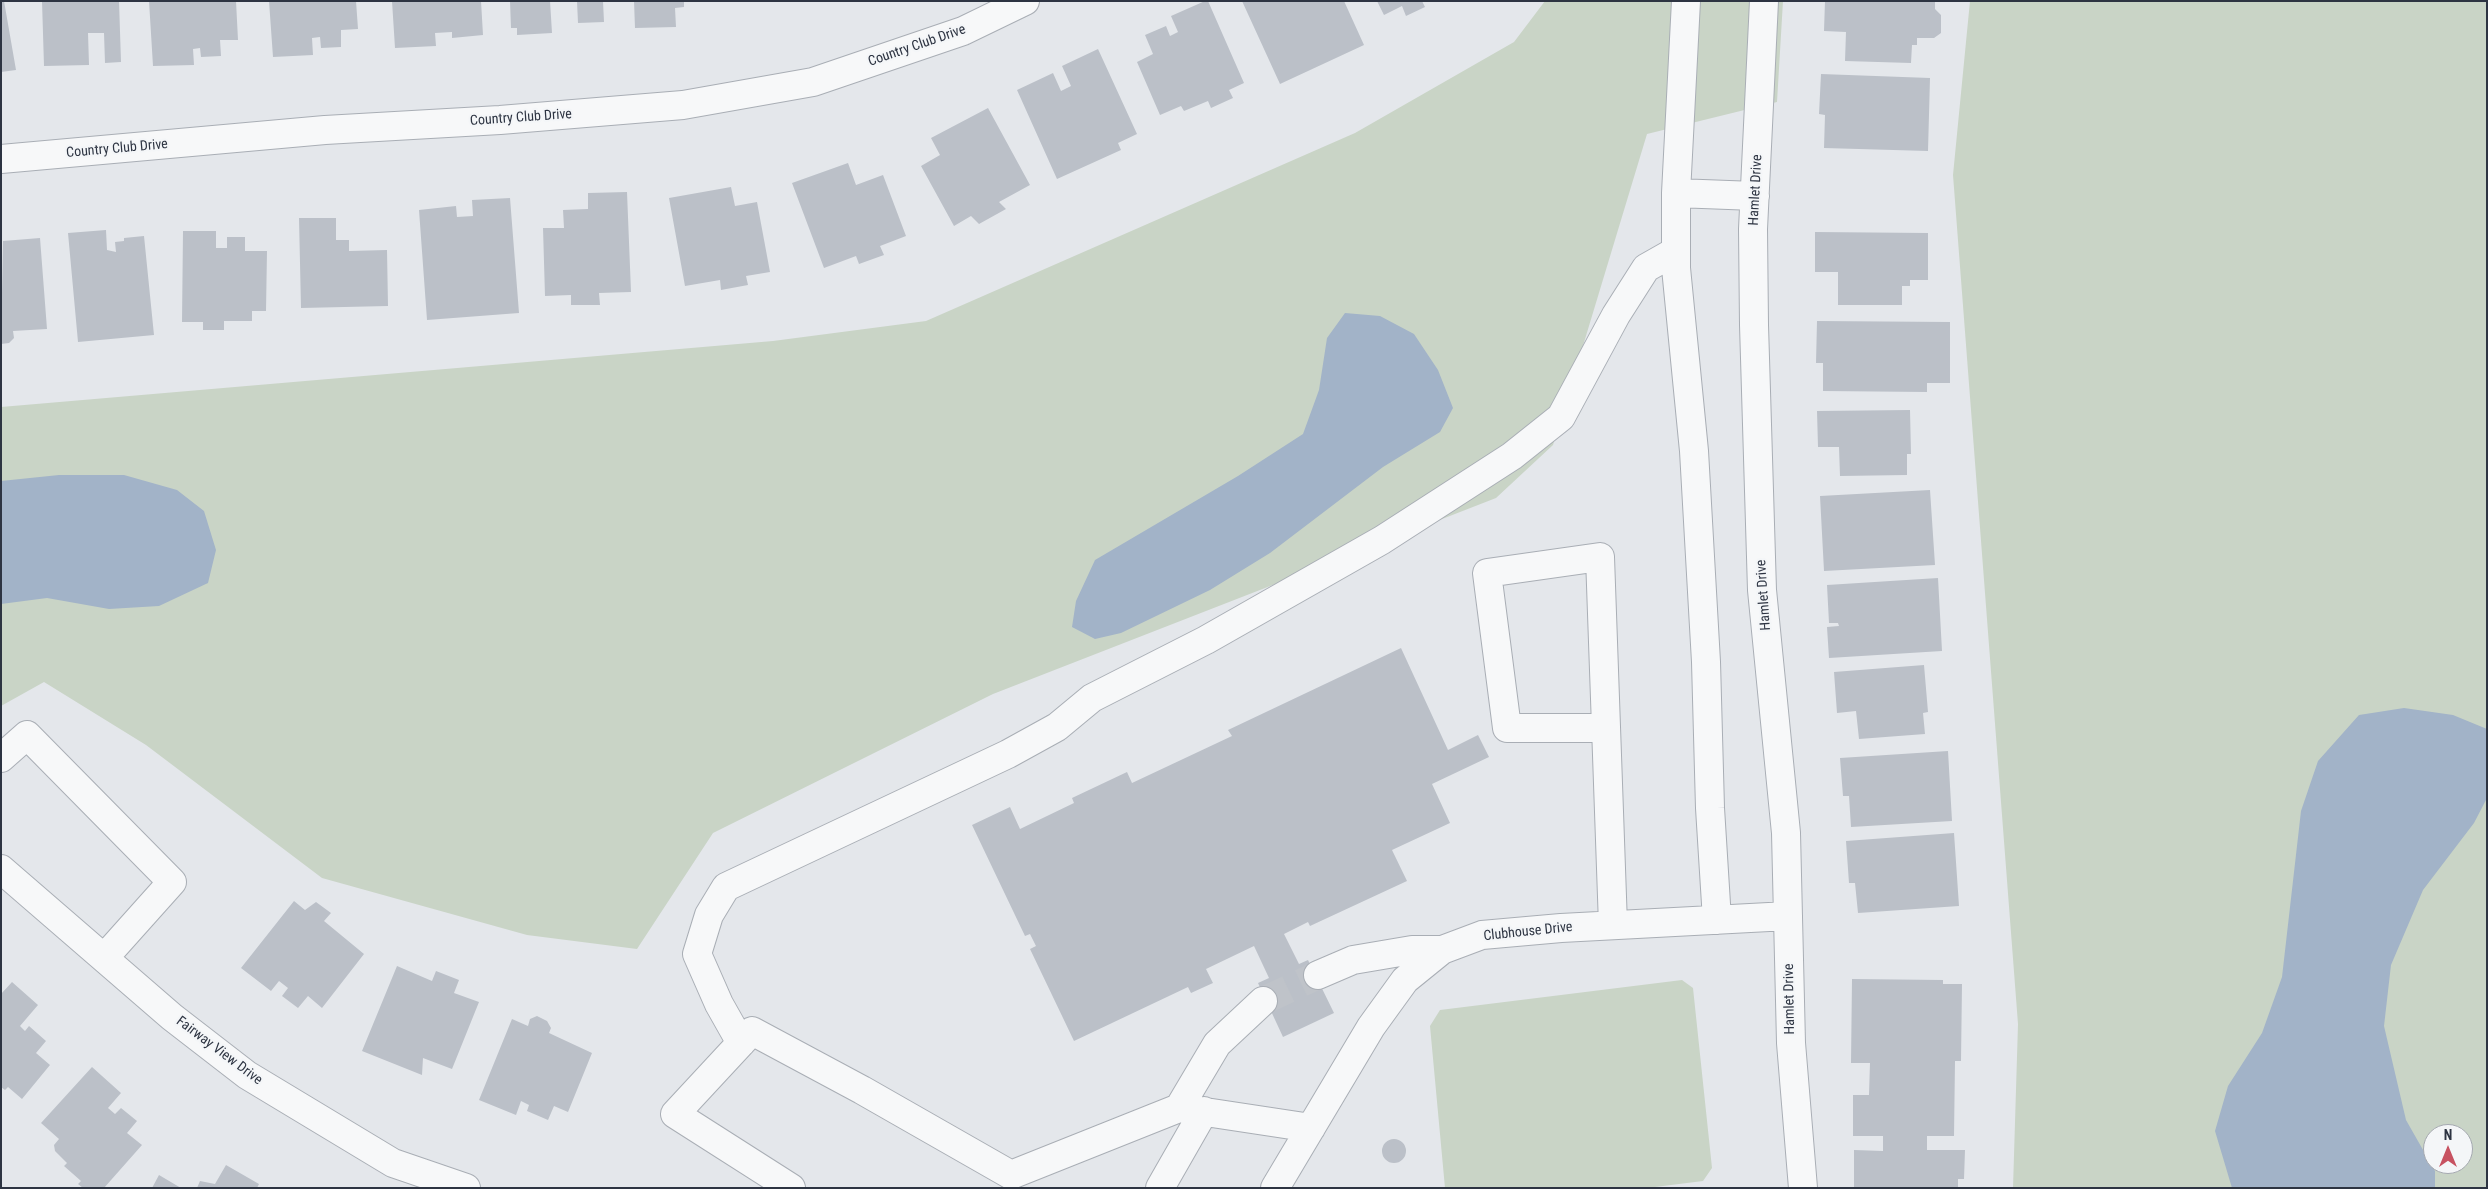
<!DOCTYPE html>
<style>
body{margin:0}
#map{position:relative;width:2488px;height:1189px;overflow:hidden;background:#e4e7eb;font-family:"Roboto Condensed",sans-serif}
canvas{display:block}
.frame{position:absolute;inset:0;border:2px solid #2d3442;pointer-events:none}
.north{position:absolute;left:2423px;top:1124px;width:50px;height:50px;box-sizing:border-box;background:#f4f6f8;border:1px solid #a4a8af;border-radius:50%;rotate:0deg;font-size:14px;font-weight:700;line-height:20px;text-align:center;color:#2d3442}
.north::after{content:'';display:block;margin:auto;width:18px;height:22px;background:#c75261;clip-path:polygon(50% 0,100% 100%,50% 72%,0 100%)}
</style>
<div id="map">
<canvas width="2488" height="1189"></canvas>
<div class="frame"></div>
<div class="north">N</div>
</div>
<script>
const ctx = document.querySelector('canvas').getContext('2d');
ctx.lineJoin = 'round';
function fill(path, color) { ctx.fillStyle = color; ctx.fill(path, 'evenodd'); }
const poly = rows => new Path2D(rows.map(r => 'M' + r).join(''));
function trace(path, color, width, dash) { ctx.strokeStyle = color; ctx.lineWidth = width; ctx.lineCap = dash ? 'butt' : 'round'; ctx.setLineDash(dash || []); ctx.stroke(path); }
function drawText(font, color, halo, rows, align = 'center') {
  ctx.font = font + ' "Roboto Condensed",sans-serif'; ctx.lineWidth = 4.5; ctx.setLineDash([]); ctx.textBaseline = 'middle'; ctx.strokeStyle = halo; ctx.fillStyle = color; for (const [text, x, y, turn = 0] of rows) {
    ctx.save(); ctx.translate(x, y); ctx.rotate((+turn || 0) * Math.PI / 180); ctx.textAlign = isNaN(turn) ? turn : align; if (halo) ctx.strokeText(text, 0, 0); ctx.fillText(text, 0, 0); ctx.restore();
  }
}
const green = poly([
 [1545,1,1783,1,1777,102,1647,134,1553,445,1496,498,993,694,713,833,637,949,527,935,322,878,146,745,44,682,1,706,1,407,773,341,926,321,1355,133,1514,42],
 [1970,1,2487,1,2487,1188,2013,1188,2018,1024,1953,175],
 [2433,1134,2463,1134,2463,1164,2433,1164],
 [1682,980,1693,988,1712,1168,1703,1181,1647,1188,1445,1188,1430,1026,1440,1010]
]);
const water = poly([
 [1345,313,1380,316,1414,334,1438,370,1453,408,1440,432,1383,467,1270,553,1210,590,1121,633,1095,639,1072,627,1076,601,1095,560,1238,476,1303,434,1319,390,1327,338],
 [59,475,124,475,177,490,204,511,216,550,208,583,159,606,109,609,47,598,1,604,1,481],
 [2404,708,2453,715,2487,729,2487,798,2474,823,2423,890,2391,965,2384,1026,2406,1120,2435,1171,2435,1188,2232,1188,2215,1131,2228,1086,2262,1033,2282,977,2301,811,2318,761,2359,715]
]);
const building = poly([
 [1,1,4,1,16,70,1,72],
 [42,1,119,1,121,62,105,63,104,33,88,33,89,65,44,66],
 [149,1,236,1,238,40,220,40,221,56,201,57,200,48,193,49,194,65,153,66],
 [269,1,356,1,358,29,341,30,341,47,321,48,320,37,312,38,313,55,273,57],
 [392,1,481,1,483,35,452,38,452,32,435,33,436,46,395,48],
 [510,1,550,1,552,33,517,35,517,28,511,28],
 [577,1,603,1,604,22,578,23],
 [634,1,684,1,684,7,675,8,676,27,635,28],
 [1205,1,1208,1,1244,83,1229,90,1233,98,1211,108,1208,101,1184,111,1181,106,1160,115,1137,62,1153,54,1145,35,1166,26,1170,36,1178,32,1171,16],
 [1242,1,1344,1,1364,45,1280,84],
 [1377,1,1422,1,1425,7,1406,16,1402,6,1384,15],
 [1825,1,1935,1,1935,9,1941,15,1941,33,1934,38,1917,38,1917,45,1912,45,1911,63,1845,61,1846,32,1824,31],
 [1098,49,1137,134,1118,143,1121,150,1057,179,1017,90,1053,73,1061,91,1071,86,1062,66],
 [1821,74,1930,78,1928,151,1824,148,1825,115,1819,114],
 [988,108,1030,185,999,202,1006,209,979,224,971,216,954,226,921,166,940,155,931,138],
 [848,163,856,185,883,175,906,236,880,246,884,255,859,264,856,256,824,268,792,183],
 [731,187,735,206,757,202,770,272,746,276,748,285,721,290,720,280,685,286,669,198],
 [627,192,631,292,599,293,600,305,571,305,571,295,545,296,543,228,564,228,563,210,588,209,588,193],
 [510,198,519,313,427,320,419,210,456,206,457,217,473,216,472,200],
 [299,218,336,218,336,240,349,240,349,251,387,250,388,306,301,308],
 [106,230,107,250,116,252,115,242,124,241,124,238,144,236,154,335,78,342,68,233],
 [183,231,216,231,216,248,227,248,227,237,245,237,245,251,267,251,266,311,252,311,252,321,224,321,224,330,203,330,203,322,182,322],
 [1815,232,1928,233,1928,280,1910,280,1910,286,1902,286,1902,305,1838,305,1838,272,1815,272],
 [40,238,47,329,13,331,14,338,9,343,1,344,3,241],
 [1817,321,1950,322,1950,383,1927,383,1927,392,1823,391,1823,363,1816,363],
 [1910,410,1911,454,1907,454,1907,475,1840,476,1839,447,1818,447,1817,411],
 [1930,490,1935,565,1824,571,1820,496],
 [1938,578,1942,651,1829,658,1827,627,1839,626,1838,623,1829,623,1827,585],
 [1401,648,1448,750,1478,735,1489,757,1432,784,1450,823,1392,850,1407,881,1310,926,1308,922,1284,934,1299,964,1308,960,1334,1013,1283,1037,1258,983,1269,978,1254,946,1206,969,1213,983,1191,993,1188,987,1074,1041,1030,949,1036,946,1030,934,1025,936,972,825,1010,807,1020,829,1074,803,1072,798,1127,772,1132,783,1232,736,1228,730],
 [1924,665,1928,712,1923,713,1925,734,1859,739,1856,711,1837,713,1834,672],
 [1948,751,1952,821,1851,827,1849,796,1843,796,1840,758],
 [1954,833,1959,906,1858,913,1855,883,1849,883,1846,841],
 [294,901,305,910,316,902,331,913,324,921,364,954,322,1008,308,996,298,1008,282,996,288,988,279,981,271,991,241,968],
 [397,966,432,981,436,971,459,980,454,993,479,1002,452,1069,423,1058,422,1075,362,1051],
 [1852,979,1943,980,1943,984,1962,984,1961,1061,1955,1061,1954,1136,1927,1136,1927,1150,1965,1150,1964,1179,1958,1179,1958,1188,1854,1188,1854,1150,1883,1151,1883,1136,1853,1136,1853,1095,1869,1095,1870,1063,1851,1063],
 [12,982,38,1005,20,1026,25,1031,29,1026,46,1041,36,1053,50,1065,22,1099,8,1087,5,1090,1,1087,1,994],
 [537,1016,547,1021,551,1028,549,1033,592,1053,568,1112,554,1106,548,1120,527,1111,529,1105,521,1101,516,1115,479,1100,512,1019,528,1026,530,1019],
 [92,1067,121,1093,108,1108,115,1114,121,1108,137,1121,127,1133,142,1145,104,1188,83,1188,78,1184,81,1181,64,1166,67,1163,55,1151,54,1145,59,1139,41,1123],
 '1382 1151a12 12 0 1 1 24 0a12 12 0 1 1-24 0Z',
 [226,1165,259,1184,257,1188,197,1188,200,1181,215,1184],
 [159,1175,181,1188,152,1188]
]);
const minorTunnel = poly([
 [1263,1001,1318,975]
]);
const minor = poly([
 [1764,1,1753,229,1754,325,1762,590,1786,833,1791,1043,1803,1188],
 [1,159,325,130,500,120,683,105,813,82,963,31,1025,1],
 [1676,193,1686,1],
 [1606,728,1507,728,1487,573,1600,557,1613,925],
 [1,758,27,735,172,882,104,958],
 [1,869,172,1017,247,1075,393,1163,466,1188],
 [1717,920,1710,808,1706,662,1694,451,1676,268,1676,193,1755,196],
 [1318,975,1353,960,1412,950,1442,950],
 [741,1043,719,1004,697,954,709,915,726,887,1008,754,1057,727,1092,698,1206,640,1382,540,1512,456,1561,417,1616,315,1646,268,1676,251],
 [1179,1108,1217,1044,1263,1001],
 [791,1188,675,1114,752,1031,862,1090,1011,1175,1179,1108,1311,1128],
 [1160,1188,1204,1111],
 [1275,1188,1371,1027,1405,980,1442,950,1482,935,1561,928,1788,916]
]);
const streetNames = [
 ["Country Club Drive",917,46,-19],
 ["Country Club Drive",521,118,-4],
 ["Country Club Drive",117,149,-5],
 ["Hamlet Drive",1756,190,-87],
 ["Hamlet Drive",1764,595,-94],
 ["Clubhouse Drive",1528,932,-6],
 ["Hamlet Drive",1790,999,-91],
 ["Fairway View Drive",219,1051,37]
];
fill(green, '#c9d4c6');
fill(water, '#a2b3c8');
fill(building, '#bbc0c8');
trace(minorTunnel, '#bfc3c9', 28, [28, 14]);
trace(minor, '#a9aeb5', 30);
trace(minor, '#f7f8f9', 28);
drawText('14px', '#2d3442', '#f4f6f8', streetNames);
</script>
